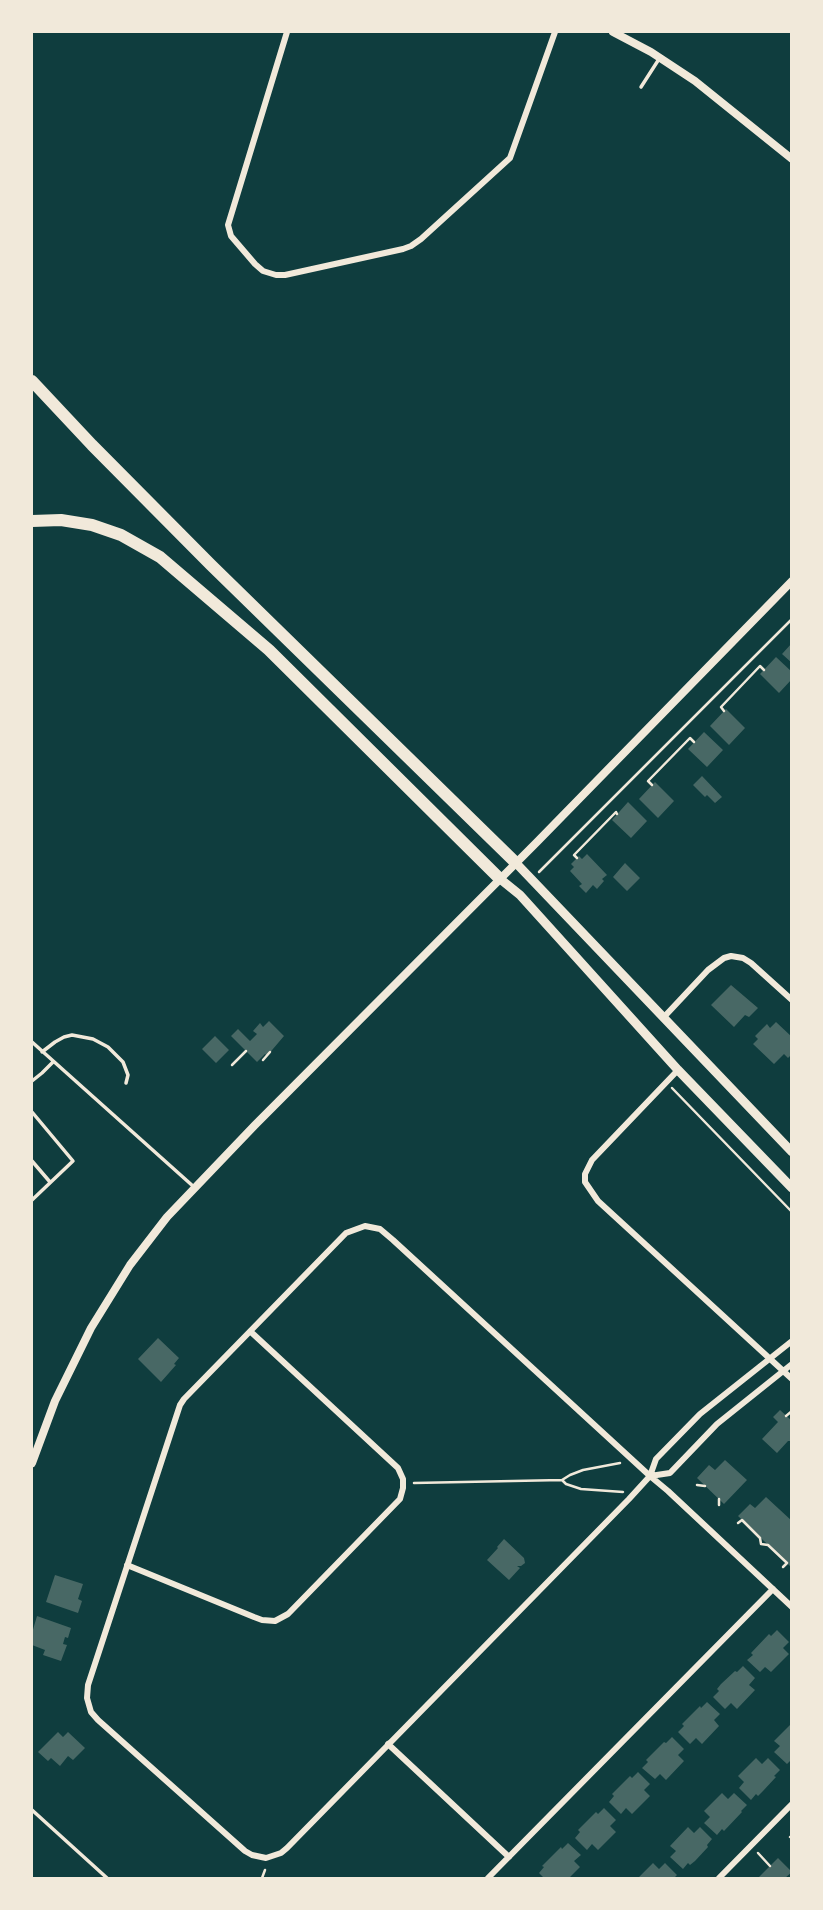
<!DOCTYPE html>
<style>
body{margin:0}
#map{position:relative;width:823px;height:1910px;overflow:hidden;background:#0f3d3e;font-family:"Crimson Pro",serif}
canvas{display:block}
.frame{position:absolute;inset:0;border:33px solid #f1e9da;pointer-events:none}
</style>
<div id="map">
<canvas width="823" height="1910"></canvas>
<div class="frame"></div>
</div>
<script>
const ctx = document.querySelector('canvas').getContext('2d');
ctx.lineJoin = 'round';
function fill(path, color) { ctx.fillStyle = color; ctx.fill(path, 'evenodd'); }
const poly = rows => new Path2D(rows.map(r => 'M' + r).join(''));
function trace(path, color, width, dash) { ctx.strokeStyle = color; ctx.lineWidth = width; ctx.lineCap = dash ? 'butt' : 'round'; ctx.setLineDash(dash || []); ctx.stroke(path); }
const building = poly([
 [792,643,792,663,782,654],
 [776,657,792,672,792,679,779,693,760,674],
 [726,709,745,728,729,745,710,726],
 [704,732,723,750,707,767,688,749],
 [702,776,722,797,715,803,707,795,705,797,693,785],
 [655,782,674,801,658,818,639,799],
 [628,802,647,821,631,838,612,820],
 [587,854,607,875,602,879,604,881,597,889,593,885,586,893,579,886,582,884,570,871,574,867,571,864,579,856,582,859],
 [625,863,640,878,627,891,613,877],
 [731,985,758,1008,749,1017,745,1015,734,1027,711,1005],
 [269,1021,284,1036,267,1056,265,1054,257,1062,231,1036,238,1029,250,1041,257,1034,253,1031,260,1023,263,1027],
 [776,1022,792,1037,792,1054,788,1058,784,1054,774,1064,753,1044,758,1039,755,1036,767,1024,770,1028],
 [215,1036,229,1050,216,1063,202,1049],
 [158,1338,179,1358,174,1364,176,1365,161,1382,138,1359],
 [780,1410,792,1421,792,1441,788,1441,777,1453,762,1439,778,1422,773,1417],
 [725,1460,747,1480,724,1504,697,1478,709,1465,715,1470],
 [766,1497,792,1521,792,1565,790,1566,738,1516,750,1504,755,1508],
 [504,1539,524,1558,525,1563,521,1566,517,1566,520,1568,509,1580,487,1560,498,1548,497,1547],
 [55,1575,83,1584,78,1599,82,1601,78,1613,46,1602],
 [37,1616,71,1628,68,1638,65,1637,63,1644,67,1645,61,1661,43,1655,45,1650,32,1645,32,1633],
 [777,1630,789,1642,783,1648,789,1654,771,1672,765,1667,760,1672,747,1660,753,1655,751,1653,769,1634,771,1636],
 [743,1666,755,1678,749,1685,755,1690,737,1709,731,1703,725,1709,713,1697,719,1691,717,1689,721,1684,735,1671,737,1672],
 [707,1702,720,1714,714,1720,719,1726,702,1744,696,1738,690,1744,678,1732,684,1726,682,1724,700,1706,701,1708],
 [792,1723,792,1759,787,1764,774,1752,780,1746,774,1741],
 [58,1732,63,1737,68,1732,85,1748,73,1760,68,1756,60,1766,51,1758,48,1761,38,1752],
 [672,1737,684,1749,678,1755,684,1761,666,1780,660,1774,655,1779,642,1768,648,1762,646,1760,664,1742,666,1743],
 [756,1758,762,1764,768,1758,780,1770,774,1776,776,1777,763,1791,758,1796,756,1794,751,1800,739,1788,744,1782,738,1776],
 [638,1772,650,1784,644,1790,650,1796,632,1814,626,1808,621,1814,609,1802,614,1796,612,1794,630,1776,632,1778],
 [722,1793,728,1799,734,1793,747,1805,741,1811,742,1812,724,1831,722,1829,717,1835,704,1823,710,1817,704,1811],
 [604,1808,616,1820,610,1826,616,1832,598,1850,592,1844,587,1850,575,1838,580,1832,578,1830,596,1812,598,1814],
 [688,1827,694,1833,700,1827,712,1839,707,1845,708,1847,695,1861,690,1865,688,1863,683,1869,670,1857,676,1851,670,1846],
 [568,1843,581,1855,574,1861,580,1867,569,1878,544,1878,539,1873,544,1867,542,1866,561,1847,562,1849],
 [778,1858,792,1872,785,1878,758,1878],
 [653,1863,659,1869,665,1863,677,1875,674,1878,638,1878]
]);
const path = poly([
 [724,711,721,707,760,666,764,670],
 [652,785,648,781,690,738,694,742],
 [577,858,574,855,616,812,617,814],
 [539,872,792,619],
 [263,1060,270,1052],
 [232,1065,246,1051],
 [672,1088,792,1212],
 [786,1416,792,1411],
 [562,1480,566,1484,581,1489,623,1492],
 [414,1483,562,1480,570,1475,583,1470,620,1463],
 [697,1485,705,1486],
 [719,1505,719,1499],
 [738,1523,742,1520,760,1538,761,1544,768,1545,787,1563,783,1567],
 [790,1837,792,1838],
 [758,1853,770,1866],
 [262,1878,265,1870]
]);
const service = poly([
 [641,87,659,59],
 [32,1042,194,1187],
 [42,1052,55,1042,64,1037,72,1035,93,1039,108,1047,123,1062,128,1075,126,1083],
 [32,1081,42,1073,53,1062],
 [32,1112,73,1161,32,1200],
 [32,1161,50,1182],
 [32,1810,107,1878]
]);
const minor = poly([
 [287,32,228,225,231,236,255,264,263,271,276,275,285,275,403,249,411,246,421,239,510,158,555,32],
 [664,1017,708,970,724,958,731,956,743,958,751,963,792,1000],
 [678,1070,592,1160,585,1174,585,1182,598,1201,792,1379],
 [792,1341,700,1414,656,1459,650,1476,629,1499,287,1848,281,1853,266,1858,252,1855,245,1851,98,1720,91,1712,87,1698,88,1685,180,1405,184,1399,346,1233,365,1226,380,1229,393,1240,650,1476,668,1491,792,1607],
 [650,1476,670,1473,717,1424,792,1364],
 [127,1565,254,1617,262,1620,275,1621,288,1614,400,1499,403,1488,403,1479,398,1468,251,1332],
 [388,1744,509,1857],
 [488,1878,773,1589],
 [719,1878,792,1804]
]);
const tertiary = poly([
 [613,32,651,52,695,81,792,159],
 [32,1463,55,1401,91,1328,130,1265,167,1217,255,1125,537,842,792,581]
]);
const secondary = poly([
 [515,862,792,1152],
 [499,878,520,895,678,1070,792,1188]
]);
const motorway = poly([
 [32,381,92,445,211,565,515,862],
 [32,521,61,520,92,525,121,535,160,557,269,650,499,878]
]);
fill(building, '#486865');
trace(path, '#f1e9da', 2.5);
trace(service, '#f1e9da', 3.5);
trace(minor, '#f1e9da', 6);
trace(tertiary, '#f1e9da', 8);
trace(secondary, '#f1e9da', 9);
trace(motorway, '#f1e9da', 12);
</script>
